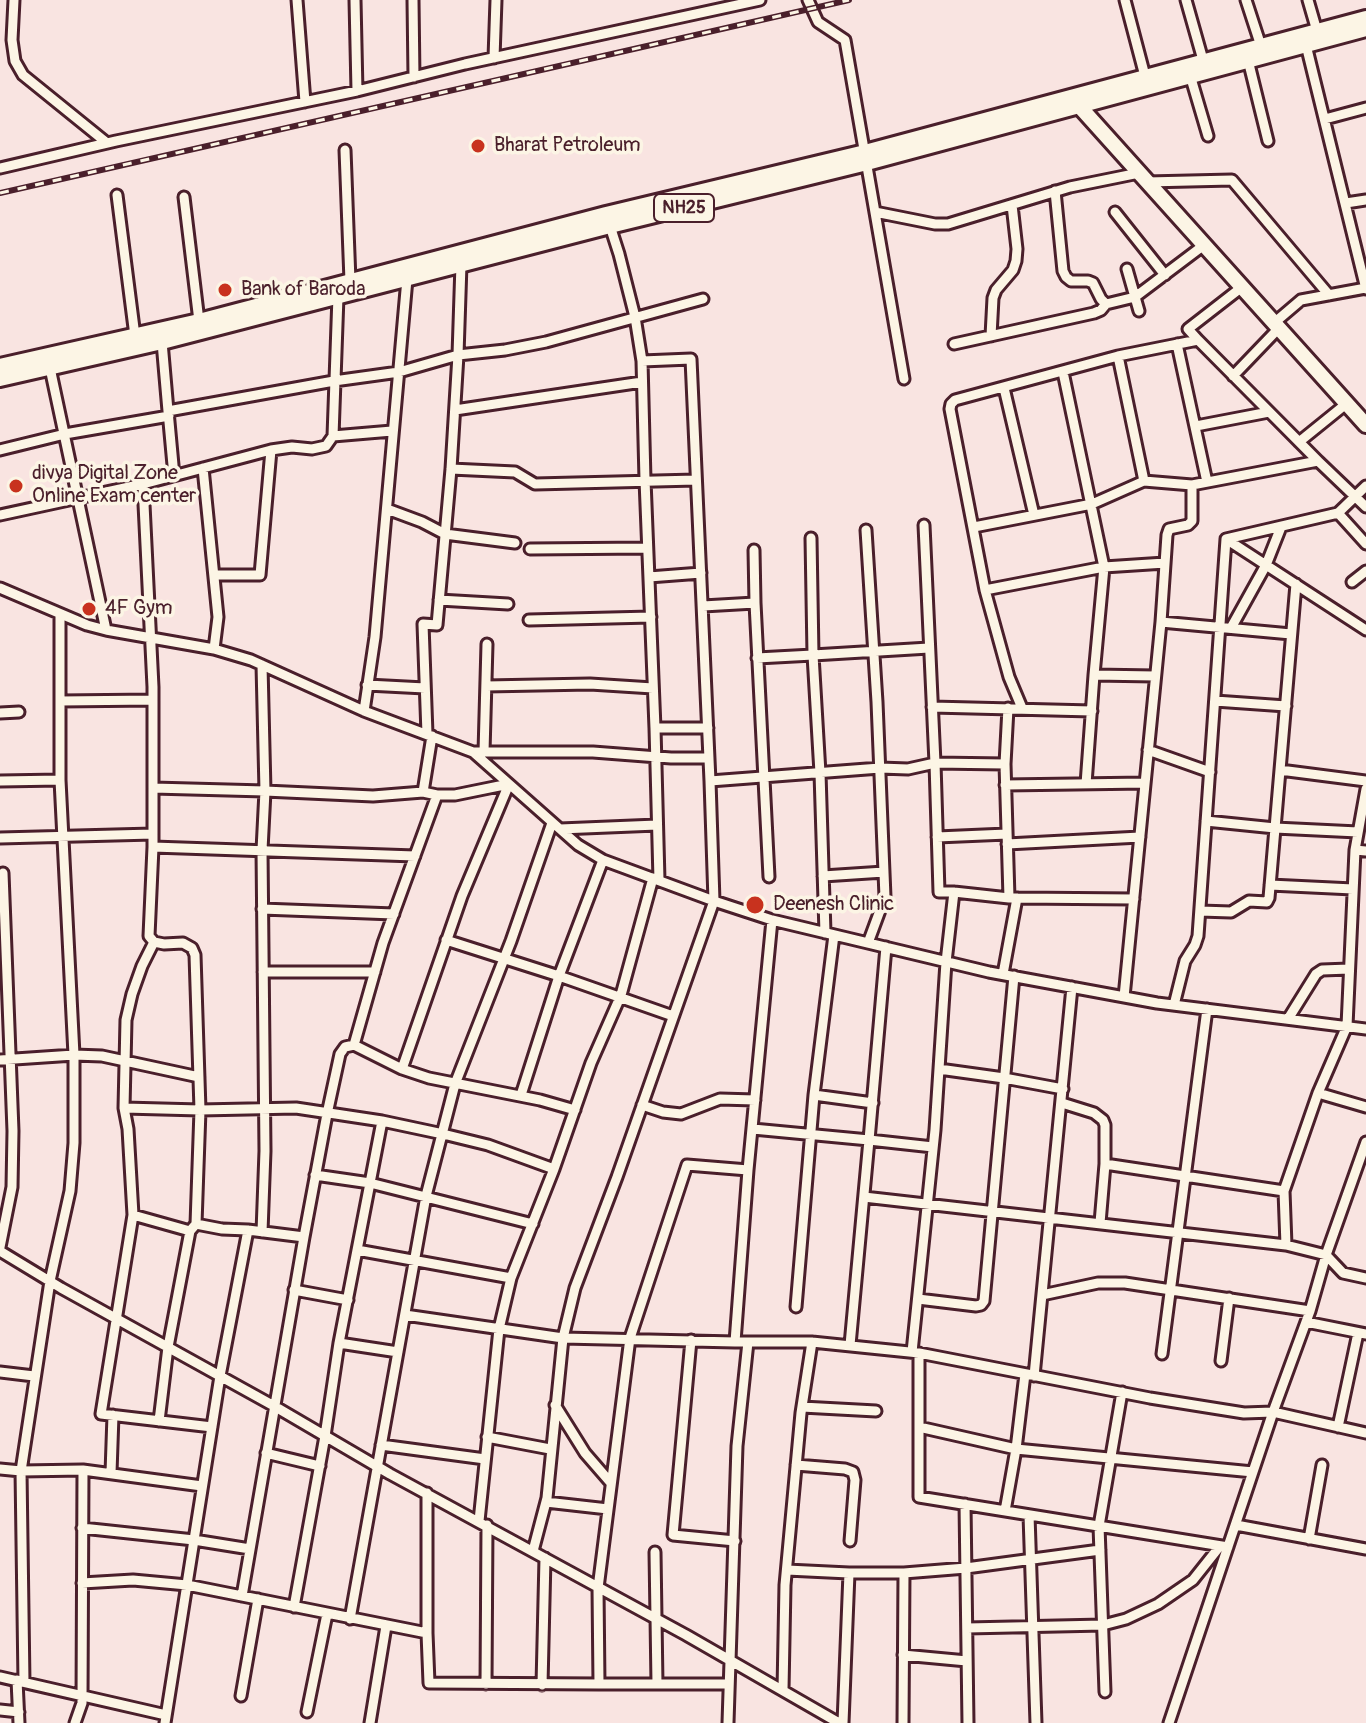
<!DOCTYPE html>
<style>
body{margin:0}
canvas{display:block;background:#f9e4e1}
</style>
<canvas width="1366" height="1723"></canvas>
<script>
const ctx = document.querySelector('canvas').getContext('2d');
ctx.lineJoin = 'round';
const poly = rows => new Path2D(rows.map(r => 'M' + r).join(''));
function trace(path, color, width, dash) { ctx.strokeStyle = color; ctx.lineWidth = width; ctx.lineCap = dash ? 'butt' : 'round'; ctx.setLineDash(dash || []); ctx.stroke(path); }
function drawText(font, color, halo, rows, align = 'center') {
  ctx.font = font + ' Pangolin,sans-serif'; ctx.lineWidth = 7; ctx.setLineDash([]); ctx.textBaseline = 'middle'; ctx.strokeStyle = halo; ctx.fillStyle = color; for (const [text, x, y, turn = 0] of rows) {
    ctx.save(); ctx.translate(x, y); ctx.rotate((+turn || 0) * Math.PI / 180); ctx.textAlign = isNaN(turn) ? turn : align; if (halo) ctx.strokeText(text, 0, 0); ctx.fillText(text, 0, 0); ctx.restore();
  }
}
const street = poly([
 [14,0,12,40,15,61,23,75,107,143],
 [297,0,305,102],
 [355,0,357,91],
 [413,0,414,77],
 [808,0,818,22,845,40,904,379],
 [1125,0,1145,76],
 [1186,0,1203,60],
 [1246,0,1261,46],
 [1308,0,1317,31],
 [1306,45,1366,289],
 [494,58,496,0],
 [1248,60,1268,141],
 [1190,75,1208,136],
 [1325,119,1366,108],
 [345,150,350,281],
 [0,168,116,141,357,91,465,64,760,0],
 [1147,182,1232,180,1329,295],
 [1055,191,1063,271,1066,277,1071,281,1088,281,1093,283,1101,299,1106,304,1135,297,1204,245],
 [117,195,135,336],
 [184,197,199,321],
 [1346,203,1366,200],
 [875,212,935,224,948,224,1070,187,1139,173],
 [1115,212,1165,275],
 [610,226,619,254,635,317,642,361,691,359,710,781,880,768,908,769,935,763,1005,764,1008,708],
 [461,264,458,355,505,350,546,342,703,299],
 [1127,269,1139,311],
 [1274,323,1301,300,1366,288],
 [991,336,993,298,996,290,1013,270,1016,261,1017,249,1012,205],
 [162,342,168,411,334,381,399,372,458,355,451,469,437,625,423,624,427,734],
 [954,344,1094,313,1101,310,1106,304],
 [1177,344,1207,482],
 [1118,356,1144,481],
 [642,361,645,480,655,728,659,880],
 [50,368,106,630],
 [1233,376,1279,328],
 [1004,388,1034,515],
 [455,410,642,382],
 [168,411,174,476],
 [1196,426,1269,412],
 [333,436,392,431],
 [1299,442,1346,404],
 [0,450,65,434,169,416],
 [1318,461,1366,507],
 [203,468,218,617,214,649],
 [451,469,515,472,535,484,696,480],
 [143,484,153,687,153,847,149,936,154,942,164,944,183,943,192,948,195,955,200,1110,196,1224],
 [1366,486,1338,513,1226,539,1366,630],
 [387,509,422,522,445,534,515,543],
 [1338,513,1366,544],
 [0,515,143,484,271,450,292,447,312,449,326,446,333,436,338,296],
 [974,527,1092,504,1144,481,1192,485,1318,461,1198,340],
 [866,530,877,702,885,897,868,943],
 [811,538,813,655,929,648],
 [530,549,647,548],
 [754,550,755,603,769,877],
 [214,575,260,575,271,450],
 [649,577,701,573],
 [1352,582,1366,571],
 [0,588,87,625,106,630,214,649,251,660,364,711,473,752,578,845,603,860,714,901,772,920,989,972,1157,1003,1366,1029],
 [985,590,1104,567,1063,372],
 [439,600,508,604],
 [703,606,755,603],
 [529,620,651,617],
 [1161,622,1291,634],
 [1231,628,1266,565,1281,527],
 [757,658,813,655,820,773,825,933],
 [262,665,265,791,373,796,423,792,437,795],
 [1094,675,1155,676],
 [367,685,425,688],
 [486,686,590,684,653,688],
 [60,701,153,700],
 [1215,701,1286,706],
 [932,707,1092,711],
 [1022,708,1009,677,985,590,950,409,951,404,955,400,1118,356,1198,340,1188,329,1242,287],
 [364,711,375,637,407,279],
 [0,713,19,712],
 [655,728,708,728],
 [1148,750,1210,772],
 [473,752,593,752,671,758,709,758],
 [484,752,487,644],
 [1280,770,1366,781],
 [0,781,60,780,60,614],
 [1086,784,1094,675,1104,567,1165,563],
 [1005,785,1145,783],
 [153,788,265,791,262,850,265,1151,262,1232],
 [423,792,432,736],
 [1206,821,1275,828,1358,832],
 [560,829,657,825],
 [937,837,1007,834],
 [0,838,153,834],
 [1007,844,1140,837],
 [153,847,415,856],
 [1355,850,1366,789],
 [1366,851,1355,850,1347,1026,1318,1093,1284,1191,1286,1245,1326,1255,1343,1273,1366,1278],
 [823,876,884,872],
 [1270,885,1353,889],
 [954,892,1009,898],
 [1017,898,1134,899],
 [262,909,394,914],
 [1200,911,1231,912,1249,901,1267,902,1269,898,1296,584],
 [772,920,748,1170,735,1342,812,1342,919,1353,1150,1398,1244,1413,1273,1412,1366,1433],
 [446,940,559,976,673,1016],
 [263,972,375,972],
 [1003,974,1017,898,1009,898,1005,764],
 [1124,997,1161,622,1167,535,1169,529,1188,525,1192,521,1192,485],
 [1174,1005,1185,961,1195,945,1198,936,1226,539],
 [1288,1019,1316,974,1322,970,1349,969],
 [354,1045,402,1069,429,1078,540,1100,575,1110],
 [0,1060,74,1055,102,1056,199,1077],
 [939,1069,1004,1078,1063,1089],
 [1318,1093,1366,1107],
 [521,1095,559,976,603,860],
 [814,1095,873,1103],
 [1062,1103,1094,1113,1103,1120,1105,1125,1105,1164,1100,1223],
 [642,1105,663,1112,681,1114,720,1099,755,1100],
 [124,1108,200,1110,296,1108,382,1121,443,1134,488,1145,554,1169],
 [382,1121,370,1183,533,1224],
 [753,1129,869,1140,886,947],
 [1105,1164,1284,1191],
 [864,1197,1286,1245],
 [133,1215,128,1129,124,1108,126,1020,132,994,142,966,154,942],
 [0,1247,12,1187,13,1131,3,873],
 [357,1250,511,1278],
 [0,1251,61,1288,274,1406,390,1474,686,1635,839,1723],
 [294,1290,348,1300],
 [1042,1295,1098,1283,1125,1283,1310,1311],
 [918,1299,976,1306,981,1305,984,1301,1014,976],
 [796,1307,814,1095,834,935],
 [405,1315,563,1338,575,1288,617,1177,714,901,710,781],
 [1306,1322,1366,1334],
 [691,1340,673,1535,735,1541],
 [339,1343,398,1352],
 [850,1345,869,1140,933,1147],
 [912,1352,935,1130,946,962,954,892,939,892,935,763,924,525],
 [919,1353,919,1497,1228,1547],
 [1162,1354,1207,1009],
 [1221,1361,1229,1298],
 [0,1372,34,1376],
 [1034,1376,1072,987],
 [555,1405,585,1453,611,1483],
 [802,1407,876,1411],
 [159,1421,168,1347,190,1231],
 [212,1427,101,1414,133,1215,190,1231,196,1224,222,1229,248,1230,304,1237,327,1114,340,1054,345,1047,354,1045,383,943,437,795,455,795,509,784,462,896,402,1069],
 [919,1427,1016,1449,1253,1472],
 [1338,1427,1358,1333],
 [487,1437,550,1449],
 [381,1445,485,1459],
 [266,1453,320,1466],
 [796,1465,845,1469,853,1472,855,1480,850,1541],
 [0,1469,21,1471,50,1281,70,1191,74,1143,74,1055,60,780],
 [111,1473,113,1415],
 [427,1493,427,1633,429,1683,599,1684,598,1588,630,1338,687,1165,748,1170],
 [546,1502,608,1509],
 [965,1504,968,1723],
 [1005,1511,1016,1449,1025,1374],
 [1029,1515,1036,1723],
 [479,1521,499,1329,511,1278,554,1169,591,1063,621,995,653,878],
 [1236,1525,1366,1549],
 [82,1528,194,1540,250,1549],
 [1309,1539,1322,1465],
 [533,1551,547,1498,563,1338,735,1342],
 [655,1552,657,1684],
 [787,1570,849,1573,843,1723],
 [849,1573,904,1573,903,1723],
 [904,1573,966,1568,1100,1550],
 [82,1583,133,1580,187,1585,427,1633],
 [242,1596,304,1237],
 [294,1607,325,1436,339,1343,370,1183,315,1175],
 [350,1619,426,1196,455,1084,511,941,552,823],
 [967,1628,1103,1625,1126,1619,1158,1604,1193,1580,1220,1546],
 [903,1655,967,1661],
 [0,1677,166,1715],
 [17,1680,19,1723],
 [24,1682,21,1471,83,1470,202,1486],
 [486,1684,487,1525],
 [599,1684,729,1684],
 [542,1685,545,1558],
 [783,1690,785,1585,801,1413,812,1342],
 [1105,1692,1099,1526,1122,1392],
 [241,1696,258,1599],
 [0,1710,19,1712],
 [307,1712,327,1614],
 [75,1723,82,1703,83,1470],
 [165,1723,220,1376,248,1230],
 [370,1723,386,1626],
 [728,1723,737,1446,748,1342],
 [1169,1723,1273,1412,1310,1311,1326,1255,1366,1142]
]);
const secondary = poly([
 [1072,98,1366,425]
]);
const primary = poly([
 [0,366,199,321,606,214,865,152,1366,18],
 [0,379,162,342,610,226,867,163,1366,29]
]);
const rail = poly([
 [0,193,849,0]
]);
const markers = [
 [478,146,8,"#c8321e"],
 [225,290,8,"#c8321e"],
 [16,486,8,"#c8321e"],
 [89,609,8,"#c8321e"],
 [755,905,10,"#c8321e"]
];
const shields = [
 [684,208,60]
];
const shieldNames = [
 ["NH25",684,208]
];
const poiNames = [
 ["Bharat Petroleum",494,146],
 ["Bank of Baroda",241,290],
 ["divya Digital Zone",32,474],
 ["Online Exam center",32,497],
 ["4F Gym",105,609],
 ["Deenesh Clinic",773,905]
];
trace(street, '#4a1f2b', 15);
trace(secondary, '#4a1f2b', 20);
trace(primary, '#4a1f2b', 20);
trace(street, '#fcf5e5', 9);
trace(secondary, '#fcf5e5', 14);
trace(primary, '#fcf5e5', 14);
trace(rail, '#4a1f2b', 6);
trace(rail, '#fcf5e5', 3, [9]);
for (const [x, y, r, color] of markers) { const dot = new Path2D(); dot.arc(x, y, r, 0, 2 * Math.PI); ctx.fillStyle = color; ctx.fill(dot); trace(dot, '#fcf5e5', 3); }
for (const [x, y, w] of shields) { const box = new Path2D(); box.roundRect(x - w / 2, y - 14, w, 28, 6); ctx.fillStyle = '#fcf5e5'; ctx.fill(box); trace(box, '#4a1f2b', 2); }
drawText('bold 18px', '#4a1f2b', null, shieldNames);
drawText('20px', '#4a1f2b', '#fcf5e5', poiNames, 'left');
</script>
